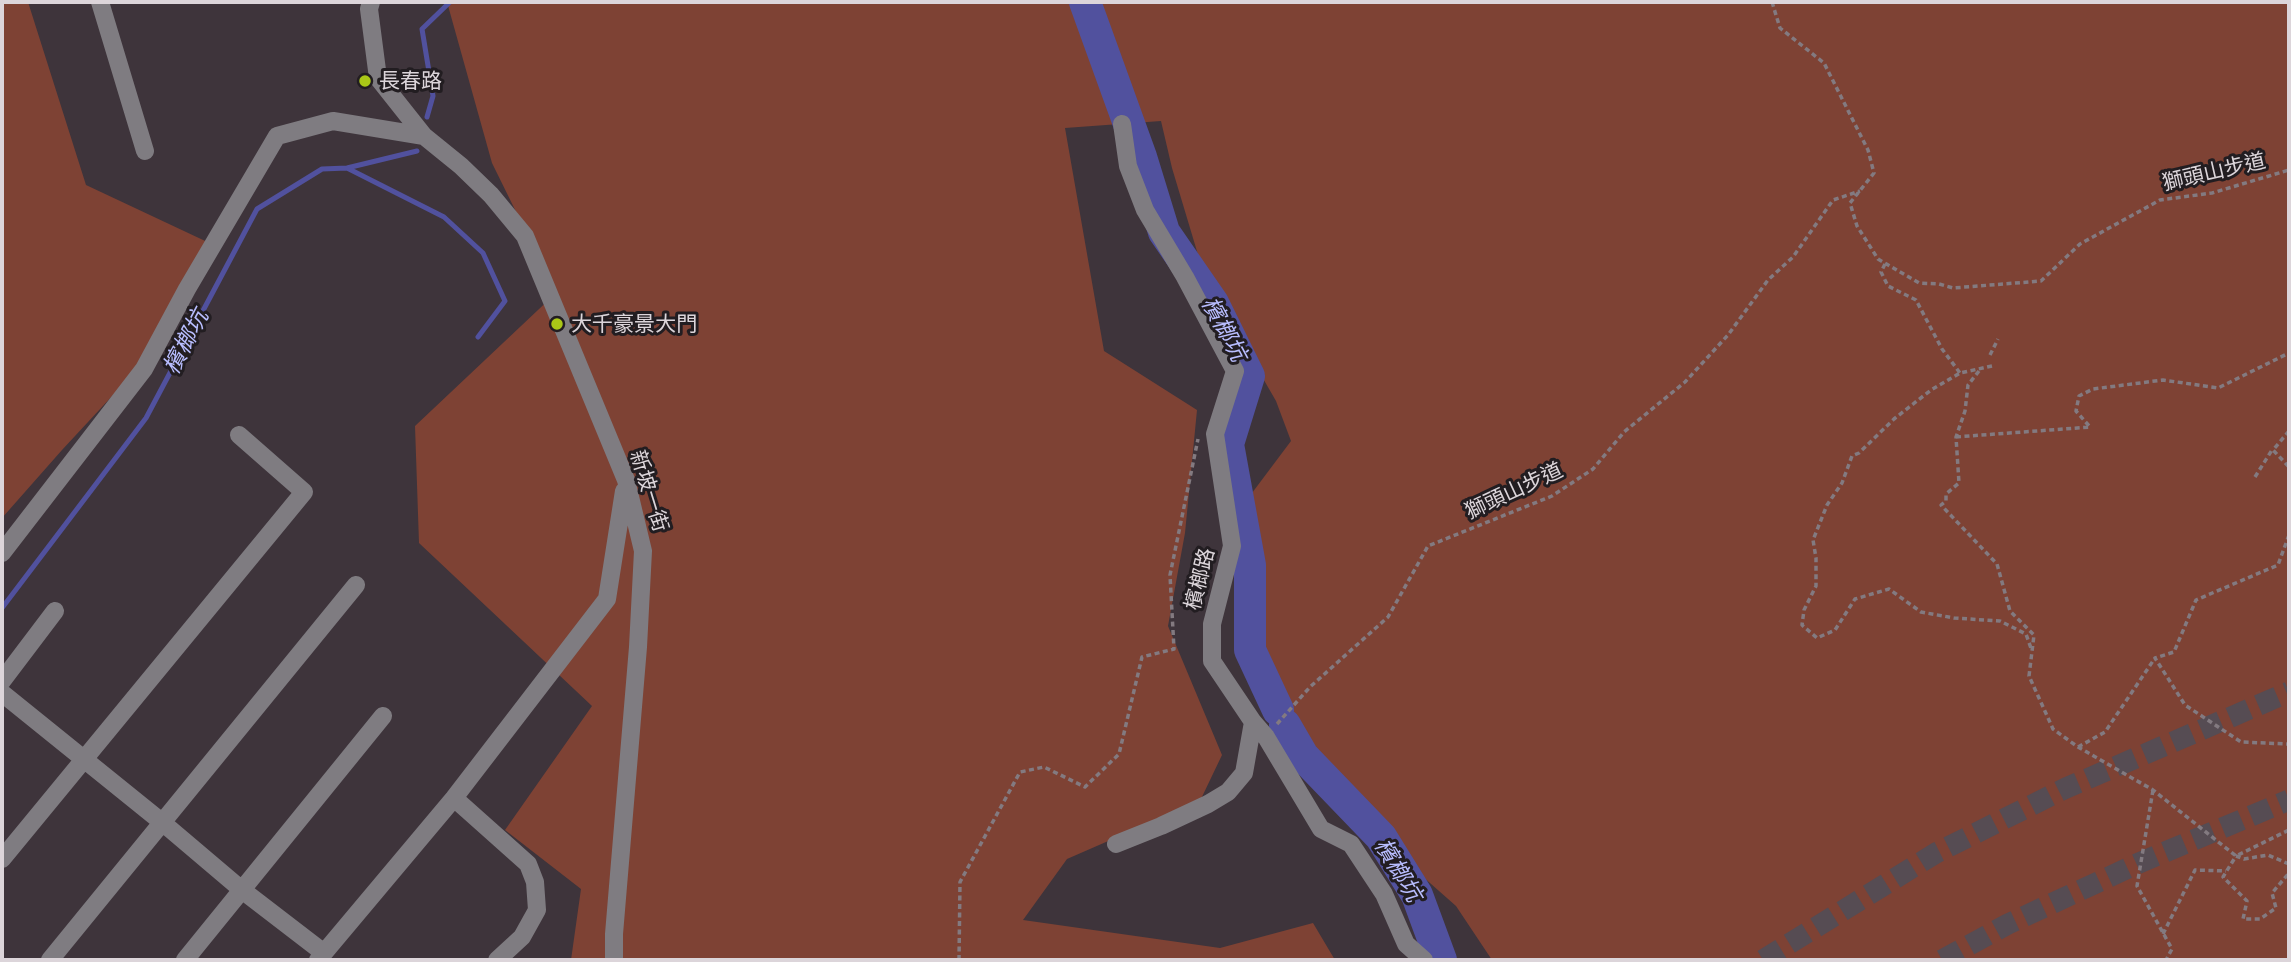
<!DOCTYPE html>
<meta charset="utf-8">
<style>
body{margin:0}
#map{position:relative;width:2291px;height:962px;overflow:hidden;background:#3e343b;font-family:"Golos Text",sans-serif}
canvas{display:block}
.frame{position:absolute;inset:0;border:4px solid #dcd5da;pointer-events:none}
</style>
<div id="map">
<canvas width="2291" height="962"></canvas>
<div class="frame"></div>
</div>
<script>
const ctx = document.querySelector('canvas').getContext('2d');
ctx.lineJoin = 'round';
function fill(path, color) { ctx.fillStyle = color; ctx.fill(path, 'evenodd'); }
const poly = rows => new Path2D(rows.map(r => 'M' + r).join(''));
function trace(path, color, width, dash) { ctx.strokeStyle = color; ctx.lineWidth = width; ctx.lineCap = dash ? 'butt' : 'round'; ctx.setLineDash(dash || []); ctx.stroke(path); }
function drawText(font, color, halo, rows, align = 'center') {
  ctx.font = font + ' "Golos Text","Noto Sans TC",sans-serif'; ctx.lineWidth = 6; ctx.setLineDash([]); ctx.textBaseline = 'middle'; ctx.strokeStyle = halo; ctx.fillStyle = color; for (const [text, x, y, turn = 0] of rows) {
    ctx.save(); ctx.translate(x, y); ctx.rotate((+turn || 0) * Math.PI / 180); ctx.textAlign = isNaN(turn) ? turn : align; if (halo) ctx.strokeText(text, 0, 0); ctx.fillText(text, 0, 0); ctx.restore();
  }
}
const green = poly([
 [2,2,28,2,86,185,218,247,166,338,62,450,2,518],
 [447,2,2289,2,2289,960,1492,960,1456,906,1379,838,1255,694,1246,501,1291,441,1276,401,1205,278,1172,168,1161,121,1065,128,1104,351,1197,410,1185,533,1168,626,1222,755,1200,801,1067,859,1023,920,1220,948,1313,923,1335,960,571,960,581,889,505,830,592,706,419,543,415,426,556,293,492,163]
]);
const stream = poly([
 [427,117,433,96,422,29,450,2],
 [347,168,444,217,483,253,505,301,478,337],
 [2,608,146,418,257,209,322,169,347,168,417,151]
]);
const river = poly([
 [1085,2,1141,157,1164,232,1213,303,1249,376,1228,444,1250,565,1250,650,1278,710],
 [1285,725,1303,756,1381,837,1417,895,1441,960]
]);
const highwayTunnel = poly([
 [1763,960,1936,853,2066,788,2289,692],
 [1942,960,2008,924,2139,863,2289,800]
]);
const path = poly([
 [1772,2,1780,28,1824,63,1868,150,1874,173,1850,203,1857,226,1878,259,1919,283,1939,284,1953,288,2041,281,2080,244,2160,200,2212,193,2289,170],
 [1885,264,1881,272,1888,286,1916,300,1942,349,1960,373],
 [1990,355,1998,339],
 [1992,366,1960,373,1931,390,1894,419,1859,453,1852,456,1842,483,1827,505,1813,540,1816,558,1816,586,1804,610,1802,625,1817,638,1835,630,1855,599,1889,589,1921,612,1954,618,2000,621,2026,634,2032,651],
 [1979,371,1968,385,1965,411,1956,437,1959,483,1946,494,1946,501,1941,505,1997,564,2010,611,2034,635,2029,676,2053,729,2078,747,2153,790,2236,856,2289,830],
 [2289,431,2273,450,2289,467],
 [1956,437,2090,427,2076,411,2079,396,2093,389,2163,380,2218,388,2289,353],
 [2255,477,2272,450],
 [2289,535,2278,565,2196,600,2174,652,2155,658,2185,705,2241,742,2289,744],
 [1277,724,1310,687,1388,617,1428,546,1552,496,1593,469,1624,432,1685,382,1728,335,1768,280,1793,257,1833,200,1860,191],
 [2078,747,2105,732,2155,658],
 [2153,790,2137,886,2172,949,2166,960],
 [2289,864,2268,855,2244,859,2236,856,2223,877,2247,901,2243,919,2260,919,2276,908,2272,893,2289,873],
 [2163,934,2195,870,2226,871],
 [959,960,960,882,1020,772,1044,767,1085,787,1119,754,1142,657,1174,649,1170,575,1198,439]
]);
const minor = poly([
 [100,2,145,151],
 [371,2,369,9,378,78,424,136,461,166,491,195,525,236,626,480,643,551,638,647,614,934,614,960],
 [1122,124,1128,166,1145,210,1185,277,1235,371,1215,434,1232,546,1212,624,1212,661,1253,722,1266,737,1321,829,1351,844,1384,894,1406,944,1424,960],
 [2,553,144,369,187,289,277,136,333,121,424,136],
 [2,681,55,611],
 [2,693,163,823,242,890,324,953],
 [454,798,528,864,535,882,537,910,522,937,497,960],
 [1116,844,1161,826,1208,804,1228,792,1244,773,1253,722],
 [2,859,304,492,239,435],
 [50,960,356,585],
 [185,960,383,716],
 [318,960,454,798,607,599,624,491]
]);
const markers = [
 [365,81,7,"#aac717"],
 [557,324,7,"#aac717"]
];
const poiNames = [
 ["長春路",379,81],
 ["大千豪景大門",571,324]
];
const streetNames = [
 ["獅頭山步道",2214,172,-13],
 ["新坡一街",649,491,73],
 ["獅頭山步道",1514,491,-25],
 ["檳榔路",1200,579,-76]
];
const waterNames = [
 ["檳榔坑",1224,329,62],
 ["檳榔坑",186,342,-62],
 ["檳榔坑",1398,870,59]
];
fill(green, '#7e4234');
trace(stream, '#51519e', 5);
trace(river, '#51519e', 32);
trace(highwayTunnel, '#564c53', 21, [21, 10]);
trace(path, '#837a80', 3.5, [5, 3.5]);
trace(minor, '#7f7c81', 18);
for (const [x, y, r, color] of markers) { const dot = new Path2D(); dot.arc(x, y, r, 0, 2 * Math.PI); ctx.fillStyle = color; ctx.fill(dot); trace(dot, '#221d21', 2.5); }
drawText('21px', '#dcd5da', '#221d21', poiNames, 'left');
drawText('21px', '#dcd5da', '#221d21', streetNames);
drawText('italic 23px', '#b8bdfe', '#221d21', waterNames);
</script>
